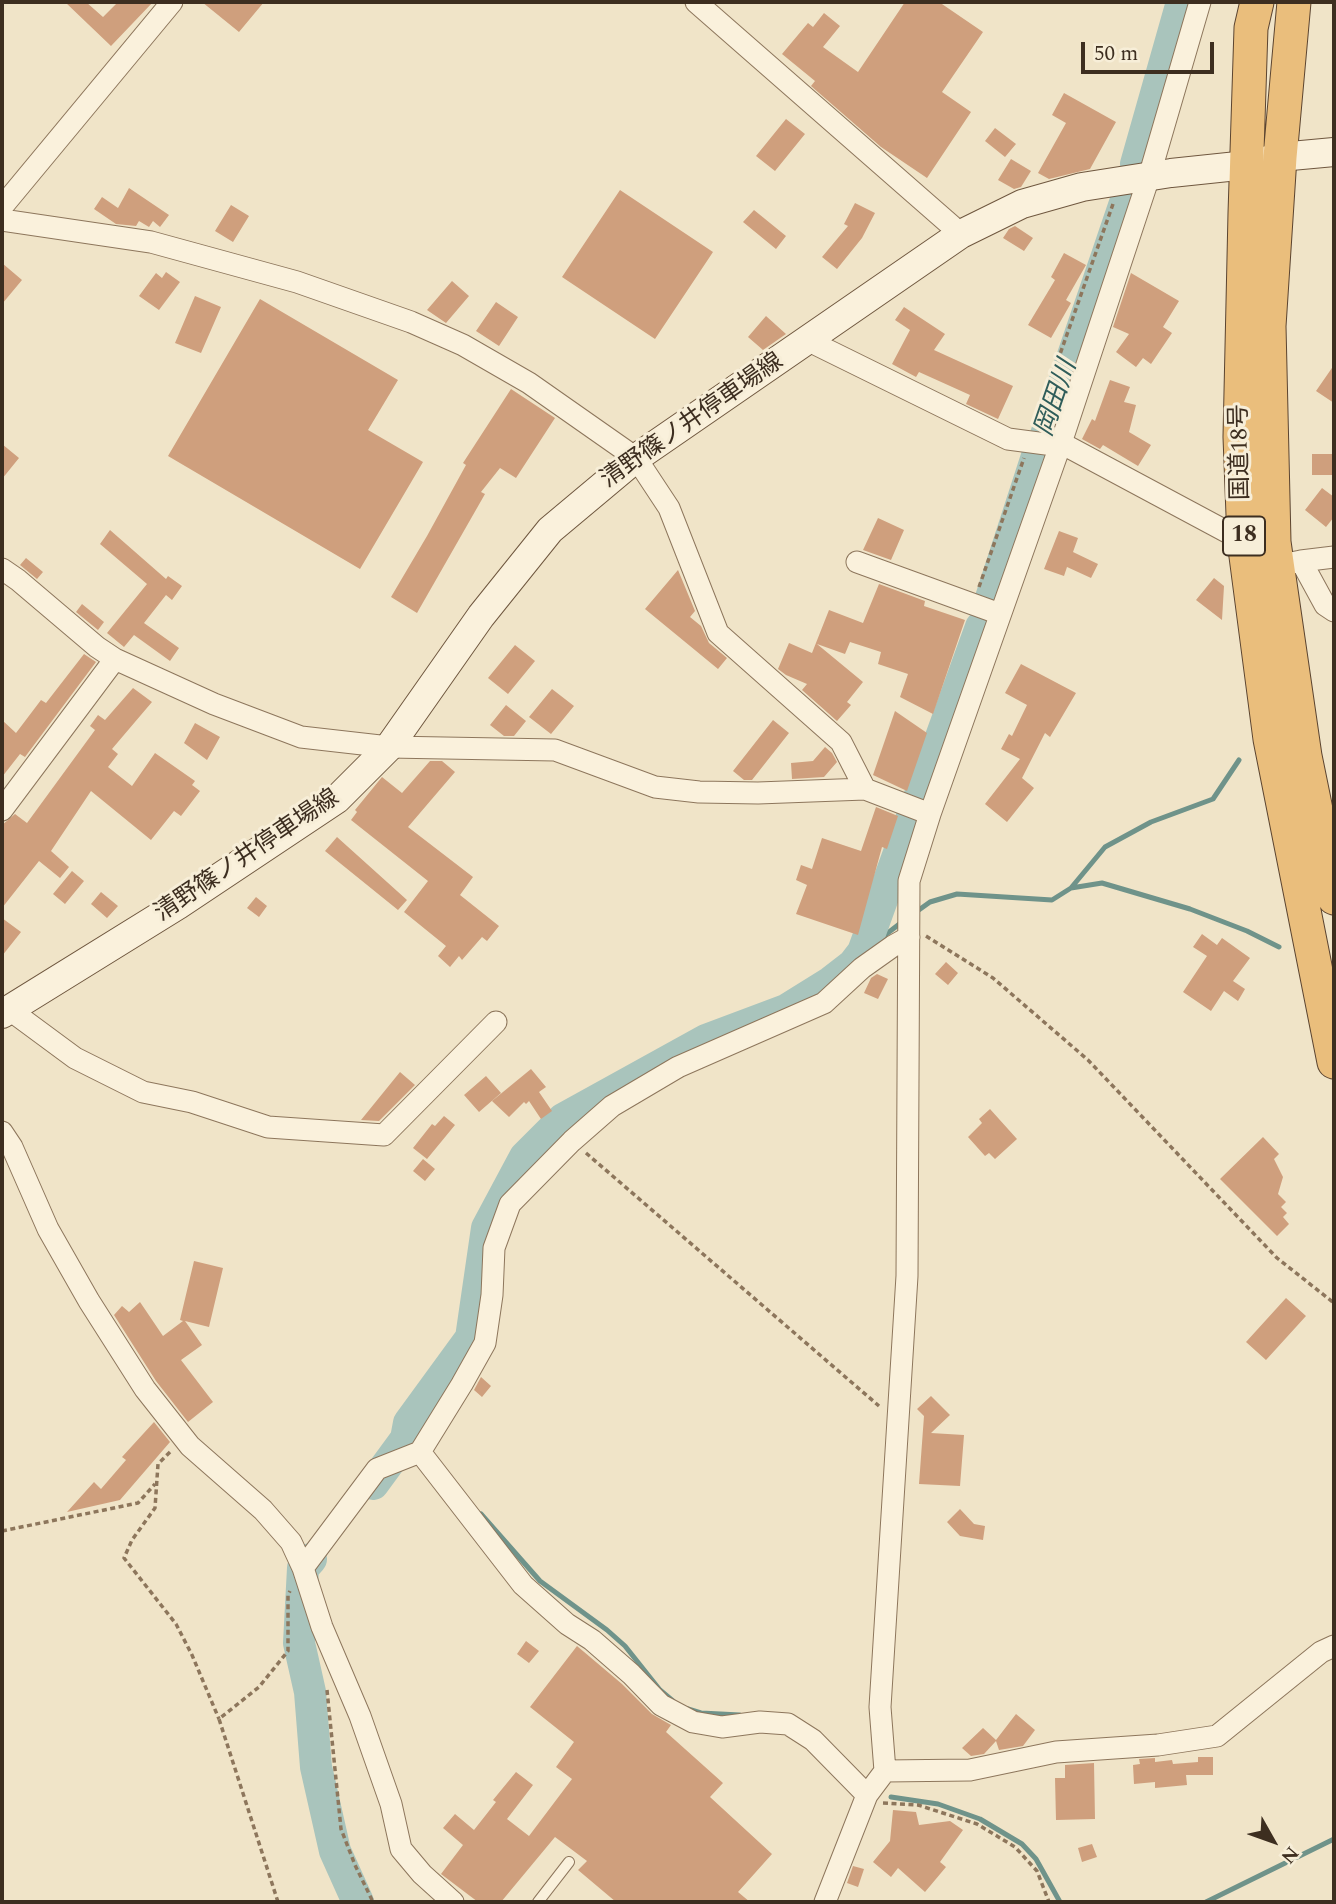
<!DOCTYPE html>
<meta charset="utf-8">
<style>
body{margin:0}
#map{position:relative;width:1336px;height:1904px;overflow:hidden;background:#f0e4c8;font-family:Spectral,serif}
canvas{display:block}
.frame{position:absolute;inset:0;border:4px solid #3d2e20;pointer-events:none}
.north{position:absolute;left:1238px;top:1806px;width:70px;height:70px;-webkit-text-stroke:5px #f7eed8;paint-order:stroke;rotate:130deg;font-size:19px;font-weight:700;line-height:28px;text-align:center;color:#3d2e20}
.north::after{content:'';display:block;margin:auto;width:24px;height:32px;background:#3d2e20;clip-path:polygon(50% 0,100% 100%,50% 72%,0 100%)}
.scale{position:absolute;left:1081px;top:42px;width:133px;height:32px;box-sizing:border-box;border:4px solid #3d2e20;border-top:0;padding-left:9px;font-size:21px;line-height:24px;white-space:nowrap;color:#3d2e20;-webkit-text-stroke:5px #f7eed8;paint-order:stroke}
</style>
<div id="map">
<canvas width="1336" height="1904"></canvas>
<div class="frame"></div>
<div class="north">N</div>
<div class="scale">50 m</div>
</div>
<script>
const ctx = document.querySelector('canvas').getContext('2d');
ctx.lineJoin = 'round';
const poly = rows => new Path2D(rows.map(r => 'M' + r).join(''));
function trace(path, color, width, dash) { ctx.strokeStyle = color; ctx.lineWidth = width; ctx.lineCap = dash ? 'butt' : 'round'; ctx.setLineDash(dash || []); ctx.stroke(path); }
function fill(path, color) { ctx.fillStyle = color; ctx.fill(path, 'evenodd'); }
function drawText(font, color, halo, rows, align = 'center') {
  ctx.font = font + ' Spectral,"Noto Sans JP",serif'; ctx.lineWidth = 6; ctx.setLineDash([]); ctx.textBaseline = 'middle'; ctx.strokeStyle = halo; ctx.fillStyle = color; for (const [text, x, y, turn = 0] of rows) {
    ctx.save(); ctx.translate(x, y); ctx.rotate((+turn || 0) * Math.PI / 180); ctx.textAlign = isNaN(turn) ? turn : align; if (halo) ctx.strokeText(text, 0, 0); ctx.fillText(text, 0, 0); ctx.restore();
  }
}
const stream = poly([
 [1071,888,1105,847,1151,822,1213,799,1239,760],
 [916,912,930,902,957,894,1052,900,1071,888,1102,883,1190,909,1247,931,1279,947],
 [863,952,902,922],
 [481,1514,540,1581,607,1630,625,1646,660,1690,673,1701],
 [688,1709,701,1713,740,1715],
 [891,1797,938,1804,980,1819,1022,1844,1036,1859,1060,1902],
 [1206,1902,1334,1839]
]);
const river = poly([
 [1136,164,1182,2],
 [991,598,1039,450,1046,435,1126,200],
 [373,1484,406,1439,409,1423,471,1338,487,1228,525,1157,563,1119,706,1040,786,1010,831,982,853,965,863,952,981,627],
 [311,1559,303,1568,299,1643,310,1692,316,1767,335,1851,358,1902]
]);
const building = poly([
 [65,2,86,2,103,17,118,2,153,2,111,46],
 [202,2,264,2,239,32],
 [905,2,939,2,983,32,942,92,971,112,927,178,881,147,811,86,815,81,782,54,808,23,813,27,824,13,840,26,823,47,858,72],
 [1064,93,1116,122,1090,169,1049,179,1038,173,1066,123,1052,115],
 [786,119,805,134,775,171,756,156],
 [995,128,1016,144,1005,157,985,141],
 [1011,159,1031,171,1021,187,1014,189,998,180],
 [129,188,169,215,160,227,153,221,149,227,139,221,136,226,116,224,94,209,102,197,118,208],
 [620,190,713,252,655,339,562,277],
 [855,203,875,213,862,238,837,269,822,257,848,226,844,224],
 [231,205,249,216,233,242,215,231],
 [754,210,786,236,776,249,743,222],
 [1015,226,1033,238,1024,251,1003,238,1009,229],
 [1064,253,1086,265,1066,300,1071,303,1051,338,1028,325,1055,280,1051,277],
 [2,263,22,280,2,304],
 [166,272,180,282,159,310,139,296,156,273,162,278],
 [1131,273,1179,301,1163,327,1172,333,1151,364,1143,358,1136,367,1116,352,1129,334,1113,327],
 [452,281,469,296,446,323,427,310],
 [195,296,221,307,201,353,175,343],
 [260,299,398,380,368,430,423,462,360,569,168,456],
 [496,302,518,317,499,346,476,331],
 [904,307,945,334,934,350,1013,386,998,419,966,404,970,395,919,372,916,377,892,364,910,330,895,320],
 [766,316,786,334,763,350,748,337],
 [1334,365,1334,403,1316,391],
 [1110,380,1130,387,1124,402,1136,405,1129,432,1151,445,1138,466,1103,445,1100,449,1082,439,1092,419,1095,421],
 [511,389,555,418,516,478,500,468,481,492,485,494,417,613,391,597,427,536,466,465,463,463],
 [2,444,19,458,2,479],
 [1312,454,1334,454,1334,475,1312,475],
 [1322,488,1334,497,1334,517,1326,527,1305,510],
 [878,518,904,530,891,560,863,550],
 [110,530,166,579,168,576,182,586,172,600,166,595,144,623,179,648,170,661,134,635,124,647,107,633,147,584,100,544],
 [1059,531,1078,538,1073,552,1098,564,1091,578,1067,567,1064,576,1044,569],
 [26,558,43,572,37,579,20,565],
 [678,570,695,611,690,617,701,626,709,643,727,658,718,669,645,609],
 [1214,578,1224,586,1222,620,1196,600],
 [879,584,925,601,924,606,965,620,933,714,900,697,908,674,878,664,881,652,850,642,845,654,817,644,863,682,847,702,851,705,837,721,802,690,807,684,786,675,778,669,789,643,812,653,829,610,863,623],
 [82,604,104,622,98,630,76,612],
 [515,645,535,661,508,694,488,678],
 [84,654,96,662,25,757,20,754,2,777,2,720,16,733,41,700,46,703],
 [1021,664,1076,693,1050,737,1045,733,1022,778,1034,788,1007,822,985,804,1020,759,1001,749,1009,734,1012,736,1027,705,1005,693],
 [133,688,152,702,112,749,118,754,108,767,132,786,155,753,195,781,192,785,200,791,181,816,174,811,151,840,91,791,51,851,69,867,60,878,39,861,2,908,2,825,15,814,27,823,95,730,90,726,98,715,105,720],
 [552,689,574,706,551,734,529,717],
 [506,705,526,721,514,736,504,736,490,725],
 [895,711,927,733,907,791,873,775],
 [773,720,789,733,752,780,744,780,733,771],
 [195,723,220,737,207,760,184,743],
 [825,747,832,753,837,762,824,777,792,779,791,763,813,761],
 [430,761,442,761,455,772,408,827,473,877,460,895,499,926,487,941,482,937,462,960,459,956,450,967,438,956,446,946,404,912,428,881,351,820,357,812,355,810,382,777,402,793],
 [876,807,898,816,887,849,882,847,858,935,796,914,807,885,796,880,801,865,812,869,822,838,861,851],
 [337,837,407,900,398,910,325,851],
 [72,871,84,881,65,904,53,894],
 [101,892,118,906,107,918,91,904],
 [256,897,267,906,259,917,247,908],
 [2,918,21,932,2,956],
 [1202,934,1217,945,1222,938,1250,958,1233,981,1245,989,1238,1001,1224,991,1211,1011,1183,992,1207,956,1193,947],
 [946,962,958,973,948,985,935,974],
 [877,974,888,979,878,999,864,993,871,978],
 [531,1069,546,1087,539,1092,552,1111,541,1119,529,1101,526,1104,524,1102,509,1117,492,1101],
 [400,1072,415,1085,379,1121,361,1120],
 [486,1076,501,1093,479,1112,464,1095],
 [990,1109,1017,1139,995,1159,989,1153,985,1156,968,1137,982,1123,979,1119],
 [444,1116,455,1125,427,1159,413,1148,432,1124,435,1126],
 [1263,1137,1279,1154,1274,1159,1283,1177,1278,1194,1286,1202,1281,1207,1287,1213,1283,1217,1289,1224,1277,1236,1220,1179],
 [423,1159,435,1169,425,1181,413,1171],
 [194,1261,223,1268,209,1327,185,1321,202,1345,181,1360,213,1402,188,1422,156,1381,114,1315,122,1306,129,1312,140,1302,163,1336,183,1321,180,1320],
 [1286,1298,1306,1316,1266,1360,1246,1342],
 [481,1377,491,1386,482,1397,474,1390],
 [931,1396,950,1415,931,1433,964,1435,960,1486,919,1484,924,1416,917,1409],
 [154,1422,170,1442,120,1500,67,1512,94,1482,101,1489,126,1460,122,1457],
 [960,1509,974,1524,985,1526,983,1540,960,1536,947,1522],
 [526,1641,539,1651,529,1663,517,1654],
 [577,1646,622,1684,652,1714,671,1725,666,1732,723,1783,710,1797,772,1854,738,1892,750,1902,616,1902,578,1870,587,1861,555,1837,501,1902,478,1902,441,1874,463,1845,443,1828,455,1814,474,1830,496,1802,493,1800,516,1772,533,1785,507,1819,529,1836,572,1779,556,1767,574,1742,530,1707],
 [1016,1714,1035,1730,1023,1746,999,1750,996,1741,984,1754,971,1756,962,1748,983,1728,996,1740],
 [1198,1757,1213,1757,1213,1775,1186,1775,1187,1785,1155,1788,1155,1782,1134,1784,1133,1765,1140,1764,1139,1759,1155,1758,1155,1762,1172,1760,1173,1764,1198,1762],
 [1094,1763,1095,1819,1056,1820,1055,1778,1065,1778,1065,1765],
 [893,1810,916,1812,919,1825,950,1821,963,1830,940,1862,946,1867,925,1892,898,1868,891,1877,873,1862,890,1841],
 [1092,1844,1097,1857,1082,1862,1078,1848],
 [853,1866,864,1869,858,1887,847,1883]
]);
const path = poly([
 [1035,425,1113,204],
 [979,587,1024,458],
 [926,936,993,978,1088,1060,1277,1258,1334,1303],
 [586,1153,879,1406],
 [170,1452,158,1464,155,1508,132,1540,124,1558,176,1624,192,1655,219,1719],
 [2,1531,138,1503,155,1484],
 [327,1690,341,1829,355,1865,373,1902],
 [883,1803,918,1805,977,1824,1015,1847,1037,1871,1049,1902],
 [278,1902,219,1719,259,1687,288,1651,288,1595,290,1591]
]);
const service = poly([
 [538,1902,569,1862]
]);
const minor = poly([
 [696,2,961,234],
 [2,207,172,2],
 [2,220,151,242,297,282,411,322,463,345,529,383,636,458,669,508,718,633,841,742,865,789],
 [807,340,1008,439,1046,444,1061,443,1244,541],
 [1301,561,1334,557],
 [857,562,1000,614],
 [1276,566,1301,561,1325,605,1334,611],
 [2,569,18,580,97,647,115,659,214,704,301,737,389,747,555,750,655,787,699,792,758,793,865,789,930,814],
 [2,810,115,659],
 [10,1010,75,1058,143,1092,192,1102,268,1127,384,1135,496,1022],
 [2,1132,12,1147,48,1229,89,1301,145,1389,190,1446,263,1510,291,1542,303,1568,322,1627,360,1716,391,1804,401,1849,422,1874,453,1902],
 [420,1452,523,1585,567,1624,592,1640,631,1674,661,1705,693,1722,722,1727,760,1722,788,1724,813,1740,867,1795],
 [303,1568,377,1469,420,1452,462,1384,485,1343,492,1295,494,1248,510,1204,572,1141,612,1106,678,1067,824,1003,862,968,893,946,909,937],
 [885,1771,970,1770,1056,1752,1158,1745,1217,1736,1321,1652,1334,1646],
 [825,1902,867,1795,885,1771,880,1707,907,1276,909,881,930,814,1061,443,1149,177,1200,2]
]);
const secondary = poly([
 [2,1014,178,905,337,799,389,747,481,616,550,530,636,458,961,234,1022,204,1082,187,1171,173,1247,165,1280,157,1334,152]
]);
const trunk = poly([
 [1257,2,1251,28,1245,213,1240,437,1244,541,1270,739,1334,1062],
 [1294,2,1280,157,1269,326,1274,542,1305,756,1334,898]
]);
const shields = [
 [1244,536,42]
];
const shieldNames = [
 ["18",1244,536]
];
const streetNames = [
 ["清野篠ノ井停車場線",693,422,-35],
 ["国道18号",1242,452,-91],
 ["清野篠ノ井停車場線",248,857,-34]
];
const waterNames = [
 ["岡田川",1058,399,-71]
];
trace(stream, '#6f938a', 5);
trace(river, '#a9c4bc', 32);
fill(building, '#cf9f7d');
trace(service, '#8d765c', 12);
trace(minor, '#8d765c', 23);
trace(secondary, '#6f573f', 30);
trace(trunk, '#5b4430', 35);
trace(path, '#8d765c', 3.5, [5, 3.5]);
trace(service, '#faf1dc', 10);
trace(minor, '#faf1dc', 21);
trace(secondary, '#faf1dc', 28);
trace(trunk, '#eabe7c', 33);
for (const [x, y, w] of shields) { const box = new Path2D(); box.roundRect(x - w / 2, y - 19.5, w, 39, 5); ctx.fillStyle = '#f7eed8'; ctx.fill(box); trace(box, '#3d2e20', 2); }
drawText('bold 23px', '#3d2e20', null, shieldNames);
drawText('24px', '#3d2e20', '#f7eed8', streetNames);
drawText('italic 26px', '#2f5d5a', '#f7eed8', waterNames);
</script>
